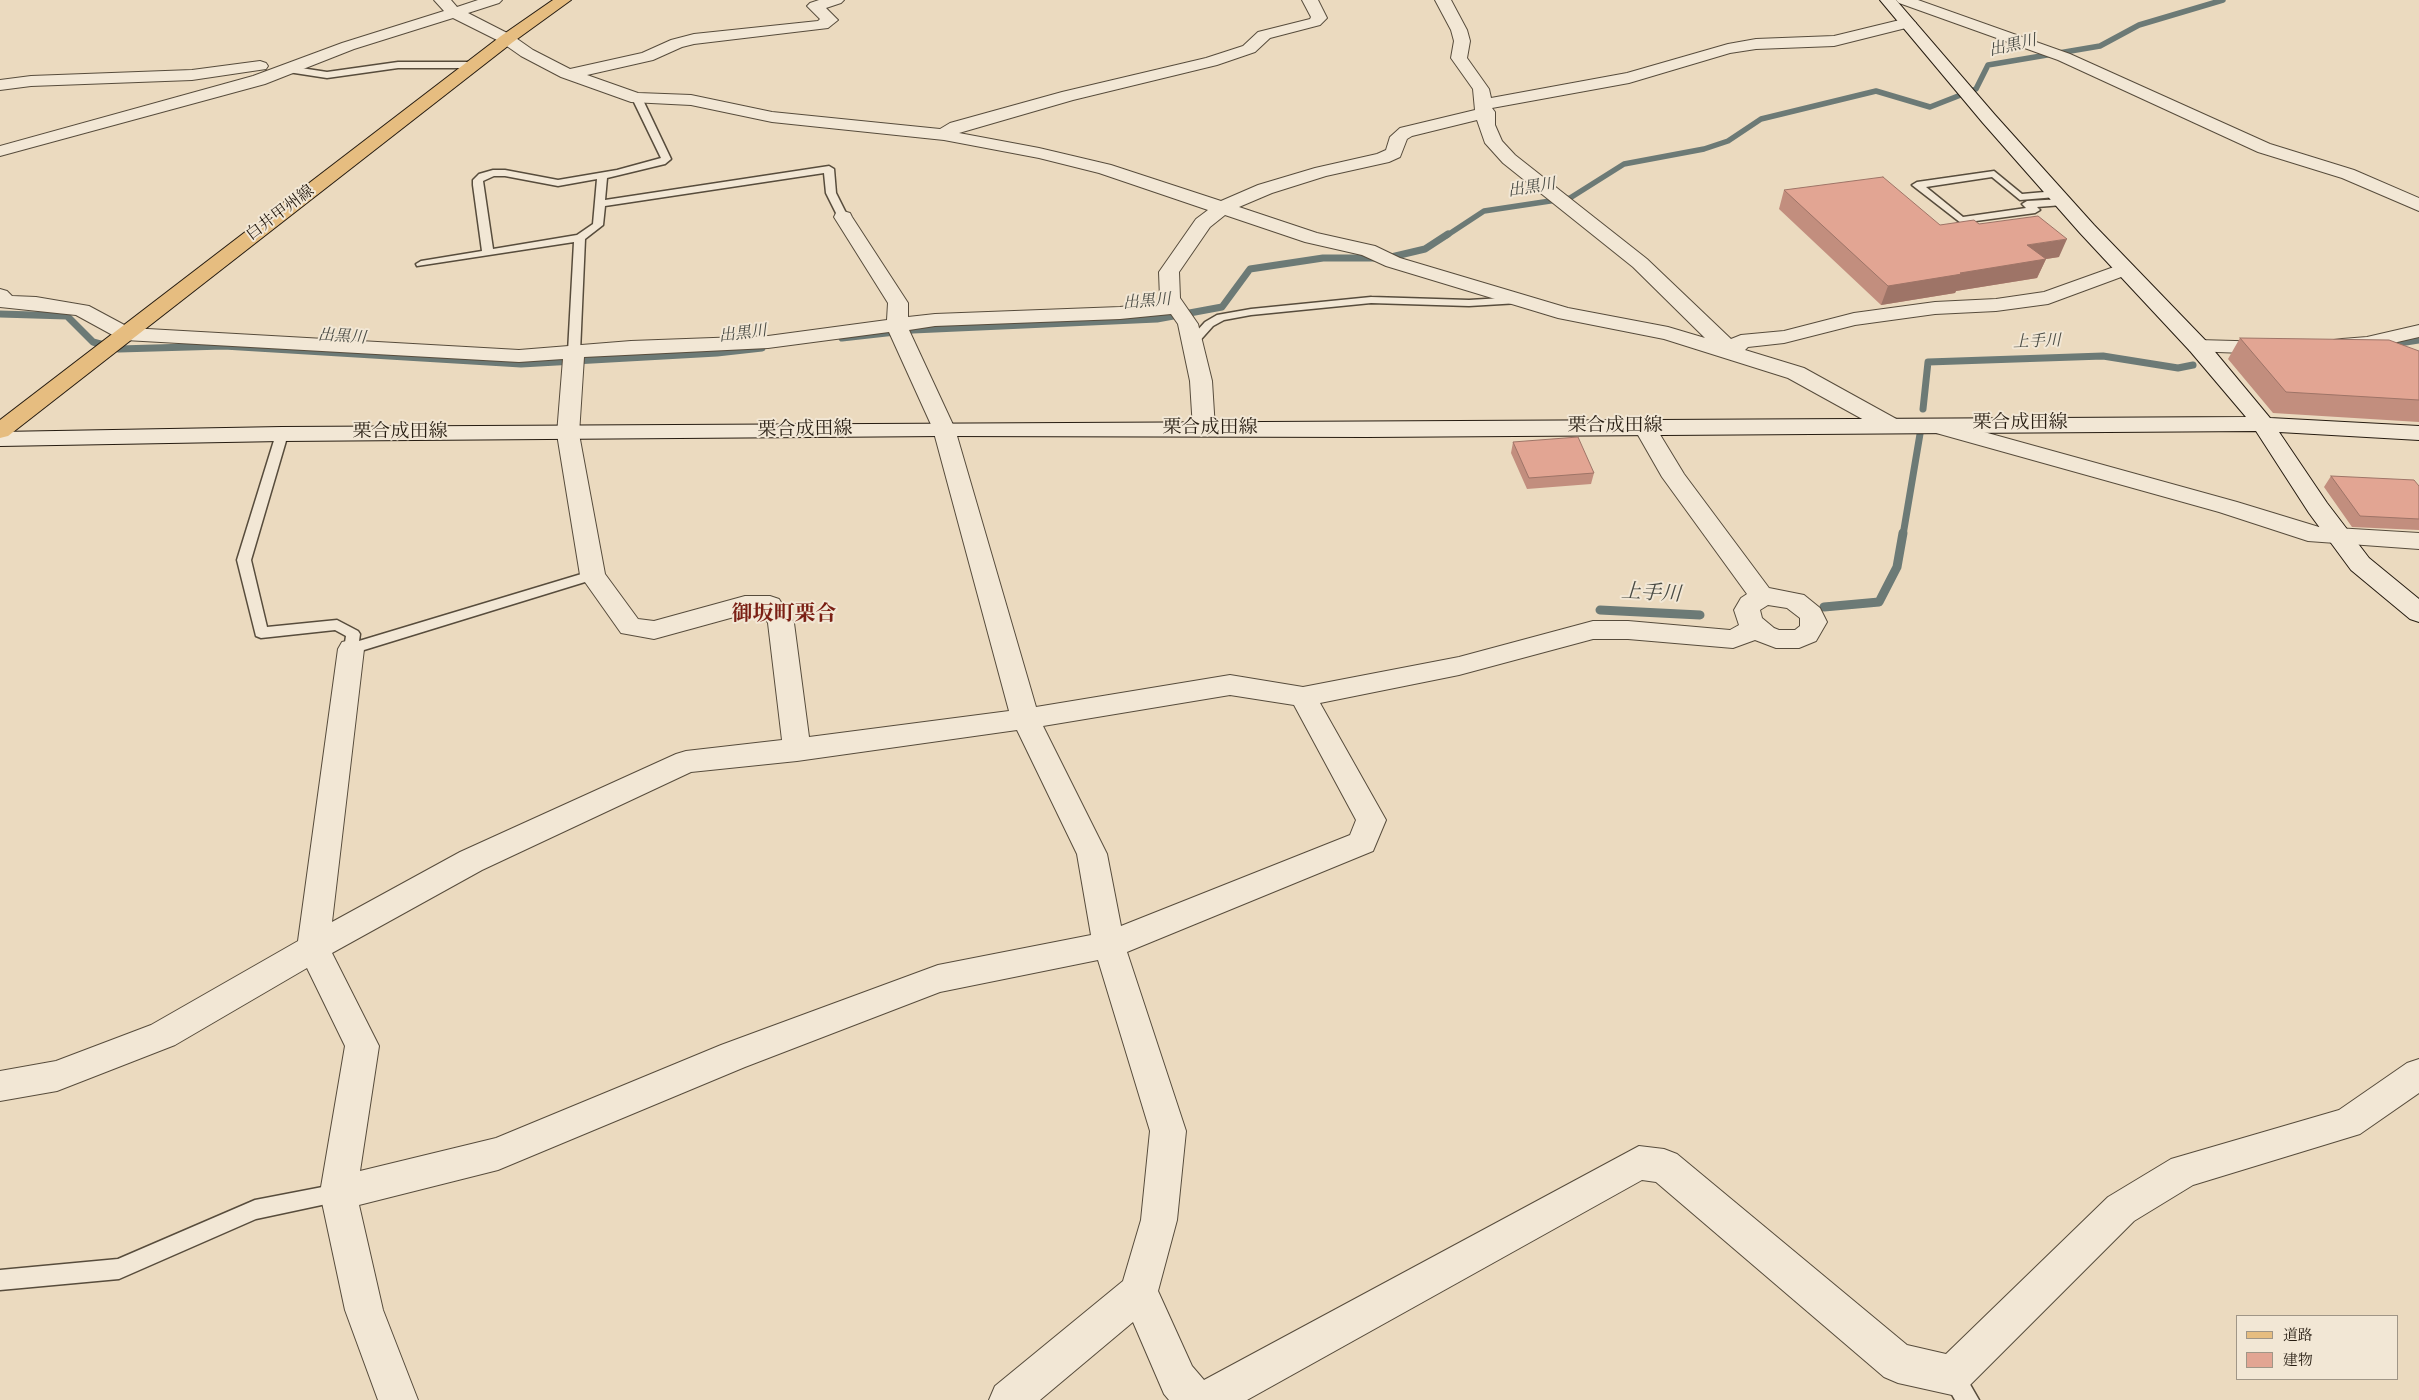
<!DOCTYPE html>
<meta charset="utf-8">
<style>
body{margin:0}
#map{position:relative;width:2419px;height:1400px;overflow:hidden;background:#ebdabf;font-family:Vollkorn,"Noto Serif JP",serif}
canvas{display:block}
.legend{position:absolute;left:2236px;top:1315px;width:162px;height:65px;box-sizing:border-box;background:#f2e7d5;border:1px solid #a09687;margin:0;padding:6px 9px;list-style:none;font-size:15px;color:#261c11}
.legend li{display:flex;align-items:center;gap:10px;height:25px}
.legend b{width:25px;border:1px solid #a09687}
</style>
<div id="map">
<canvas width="2419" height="1400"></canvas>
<ul class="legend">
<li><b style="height:6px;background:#e6bd80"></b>道路</li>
<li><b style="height:14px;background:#e2a593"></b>建物</li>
</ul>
</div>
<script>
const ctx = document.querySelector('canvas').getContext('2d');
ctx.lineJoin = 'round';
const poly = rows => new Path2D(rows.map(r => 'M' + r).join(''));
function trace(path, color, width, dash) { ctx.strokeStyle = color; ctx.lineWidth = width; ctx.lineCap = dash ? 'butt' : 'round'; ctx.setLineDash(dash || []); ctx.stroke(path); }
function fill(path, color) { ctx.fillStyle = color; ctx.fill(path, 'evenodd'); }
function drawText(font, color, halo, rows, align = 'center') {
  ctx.font = font + ' Vollkorn,"Noto Serif JP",serif'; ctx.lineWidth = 4; ctx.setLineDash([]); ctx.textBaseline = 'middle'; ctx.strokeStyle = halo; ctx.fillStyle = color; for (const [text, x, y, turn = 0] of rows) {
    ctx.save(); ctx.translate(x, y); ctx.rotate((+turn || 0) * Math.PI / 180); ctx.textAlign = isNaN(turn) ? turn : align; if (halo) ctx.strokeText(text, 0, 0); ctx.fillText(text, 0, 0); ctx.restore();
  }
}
const streamFar2 = poly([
 [1446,236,1484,211,1570,198,1624,164,1704,149,1728,141,1761,119,1876,91,1930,107,1976,89,1988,65,2100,46,2139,25,2223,0]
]);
const streamFar1 = poly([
 [0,314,67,316,93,342,119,349,224,346,521,364,717,353,762,348],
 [842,338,913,330,1157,319,1222,307,1250,269,1323,258,1387,258,1425,249,1448,234],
 [2387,345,2419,340],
 [1923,409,1928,362,2103,356,2178,368,2193,365],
 [1903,535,1920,434]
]);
const stream = poly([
 [1824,607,1879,602,1897,567,1903,533],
 [1600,610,1700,615]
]);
const lane = poly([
 [398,62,474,62,478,65,474,68,398,68,327,78,288,72,284,69,288,66,327,72,398,62],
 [637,95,642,98,671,159,665,164,607,178,605,200,829,166,834,169,836,193,848,217,843,220,838,217,826,193,824,173,605,206,603,225,585,239,580,352,574,355,568,352,574,242,417,266,416,264,421,261,482,251,473,185,473,180,479,174,493,170,505,170,558,180,617,170,661,158,632,98,637,95],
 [494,176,505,176,558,186,597,179,593,224,577,235,493,249,483,181,494,176],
 [1994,171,2022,194,2056,191,2061,194,2056,197,2020,200,1992,177,1926,187,1963,217,2026,208,2022,204,2027,201,2063,199,2068,202,2063,205,2037,207,2040,210,2035,213,1961,223,1912,185,1917,182,1994,171],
 [1371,297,1469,300,1519,297,1525,300,1519,303,1469,306,1371,303,1251,315,1224,320,1213,326,1196,345,1188,345,1186,343,1205,322,1217,315,1251,309,1371,297],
 [282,430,288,434,251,560,267,627,337,620,358,631,360,634,359,641,588,572,593,570,600,575,598,578,351,654,346,653,344,649,346,636,335,630,261,638,256,636,237,560,276,434,282,430],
 [338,1184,345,1186,348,1193,345,1200,256,1219,119,1279,0,1290,0,1270,118,1259,255,1200,338,1184],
 [1952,1364,1960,1367,1979,1400,1955,1400,1941,1375,1944,1367,1952,1364]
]);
const street = poly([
 [434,0,451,0,457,7,478,0,502,0,499,3,468,13,513,36,533,50,570,69,642,53,671,40,694,34,818,21,820,19,807,6,810,3,819,0,844,0,841,3,826,8,838,20,828,28,694,44,682,47,653,60,587,75,638,93,691,95,772,112,940,129,950,123,1062,92,1206,58,1243,46,1258,32,1310,19,1311,17,1302,0,1318,0,1327,18,1320,25,1270,38,1255,52,1217,65,1073,100,959,133,1039,148,1111,165,1221,201,1258,185,1315,168,1377,154,1386,150,1390,137,1400,128,1475,110,1473,89,1451,58,1454,41,1451,30,1435,0,1451,0,1467,30,1470,41,1467,58,1489,89,1491,98,1627,73,1728,44,1756,39,1834,36,1908,18,1916,23,1914,26,1834,46,1756,49,1730,53,1629,83,1492,108,1495,112,1495,125,1502,141,1515,155,1647,259,1731,339,1741,335,1784,331,1854,313,1935,302,1996,299,2044,292,2125,263,2132,265,2135,269,2132,273,2048,304,1996,311,1935,314,1855,325,1784,343,1748,347,1745,350,1804,368,1900,421,1903,426,1900,431,1892,433,1884,431,1788,378,1664,339,1558,318,1386,266,1362,255,1305,242,1225,215,1210,227,1179,272,1180,298,1198,324,1212,381,1215,429,1212,434,1204,436,1196,434,1193,429,1190,381,1178,324,1171,314,1120,319,935,326,909,330,955,429,1036,707,1230,675,1303,687,1459,657,1593,621,1628,621,1730,630,1739,625,1734,610,1741,598,1747,594,1662,477,1634,428,1637,423,1645,421,1653,423,1684,474,1769,588,1804,595,1820,608,1827,622,1816,641,1799,648,1776,648,1755,640,1733,648,1628,639,1593,639,1459,675,1320,703,1386,820,1373,851,1127,952,1186,1131,1177,1220,1158,1291,1192,1366,1204,1380,1639,1146,1664,1149,1677,1154,1907,1345,1946,1354,2108,1197,2171,1159,2339,1110,2407,1063,2419,1059,2419,1093,2360,1134,2193,1185,2134,1221,1966,1389,1952,1395,1898,1383,1884,1377,1656,1182,1642,1180,1247,1400,1169,1400,1164,1394,1133,1322,1040,1400,989,1400,995,1386,1123,1281,1141,1220,1150,1131,1098,960,940,992,745,1067,498,1170,359,1205,383,1310,418,1400,378,1400,345,1310,320,1193,345,1046,307,968,175,1045,57,1091,0,1101,0,1071,56,1061,151,1025,298,941,338,649,342,642,351,640,360,642,364,649,332,922,460,852,676,754,686,751,782,740,768,623,762,614,745,614,654,639,621,633,580,575,557,434,563,359,519,362,125,340,118,338,76,315,0,307,0,289,7,291,12,296,36,297,89,306,130,328,519,350,631,341,768,336,887,320,888,303,834,217,836,213,843,211,850,213,852,217,908,303,908,317,935,314,1120,307,1163,302,1160,298,1159,272,1196,219,1208,210,1099,173,1039,158,944,140,772,122,691,105,631,102,561,77,521,56,501,42,453,18,354,49,265,84,0,156,0,146,253,76,342,43,444,11,434,0],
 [1477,120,1485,143,1503,163,1633,267,1705,338,1668,327,1568,308,1400,258,1375,246,1317,233,1239,207,1272,193,1326,176,1389,162,1400,157,1407,139,1412,136,1477,120],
 [889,332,933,429,1009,711,809,737,794,623,779,599,770,596,745,596,654,621,638,619,605,574,579,434,584,357,768,348,889,332],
 [1768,605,1787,608,1800,618,1800,626,1795,630,1779,630,1774,628,1762,618,1760,610,1768,605],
 [1230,695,1294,705,1356,820,1350,835,1121,926,1107,854,1043,726,1230,695],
 [1017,730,1077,854,1091,935,938,965,721,1045,496,1138,360,1171,379,1046,332,953,482,870,691,772,797,761,1017,730],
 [1896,0,1918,0,2070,54,2270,144,2354,170,2419,198,2419,211,2342,178,2258,152,2058,60,1899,3,1896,0],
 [260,61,266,63,268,66,266,69,192,80,31,86,0,90,0,80,31,76,192,70,260,61],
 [2419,325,2419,337,2367,349,2342,351,2334,350,2331,345,2334,340,2342,339,2367,337,2419,325],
 [2198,340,2272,342,2280,343,2283,348,2280,353,2272,354,2190,351,2187,346,2190,341,2198,340],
 [1937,419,2237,502,2319,527,2419,533,2419,549,2308,541,2219,512,1929,431,1926,426,1929,421,1937,419]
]);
const secondary = poly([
 [1880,0,1896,0,1995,115,2094,225,2206,341,2270,418,2419,426,2419,440,2279,432,2327,503,2369,558,2419,599,2419,622,2410,619,2351,570,2309,513,2256,431,1367,437,944,436,282,441,0,446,0,432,282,427,2246,417,2190,351,2080,233,1983,123,1880,0]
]);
const primary = poly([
 [553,0,571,0,513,42,8,436,0,438,0,420,501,36,553,0]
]);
const wall = poly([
 [1784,190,1940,225,1979,224,2059,257,2046,259,2037,278,1956,291,1955,293,1881,305,1779,209],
 [2240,338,2419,351,2419,422,2273,413,2228,359],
 [1513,442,1594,473,1591,484,1527,489,1511,453],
 [2331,476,2419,486,2419,530,2352,527,2324,487]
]);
const shadedWall = poly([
 [2067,239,2059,257,2020,263,2027,245],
 [2046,259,2037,278,1956,291,1955,293,1881,305,1888,286,1960,273]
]);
const building = poly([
 [1883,177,1940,225,1974,220,1979,224,2038,216,2067,239,2027,245,2046,259,1960,273,1962,274,1888,286,1784,190,1883,177],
 [2240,338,2389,340,2419,351,2419,400,2286,392,2240,338],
 [1578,437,1594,473,1529,478,1513,442,1578,437],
 [2331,476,2414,480,2419,486,2419,519,2360,516,2331,476]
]);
const farWaternames = [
 ["出黒川",2013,47,-13],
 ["出黒川",1532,189,-9],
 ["出黒川",1147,303,-5],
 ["出黒川",743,335,-7],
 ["出黒川",342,338,4],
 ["上手川",2037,343,-2]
];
const farStreetnames = [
 ["白井甲州線",281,214,-37]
];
const streetNames = [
 ["栗合成田線",2020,425],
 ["栗合成田線",1615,428],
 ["栗合成田線",1210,430],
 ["栗合成田線",805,431,-1],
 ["栗合成田線",400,434]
];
const waterNames = [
 ["上手川",1651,595,3]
];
const quarterNames = [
 ["御坂町栗合",784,616]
];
trace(streamFar2, '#6c7a76', 5.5);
trace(streamFar1, '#6c7a76', 7);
trace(stream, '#6c7a76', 9);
trace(lane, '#574c3c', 3);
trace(street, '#574c3c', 2);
trace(secondary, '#261c11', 2);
trace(primary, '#261c11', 2);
fill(lane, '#f2e7d5');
fill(street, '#f2e7d5');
fill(secondary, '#f2e7d5');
fill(primary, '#e6bd80');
fill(wall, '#c28e7e');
fill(shadedWall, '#9e7467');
fill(building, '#e2a593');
trace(building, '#9e7467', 1);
drawText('italic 16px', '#494b44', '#f2e7d5', farWaternames);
drawText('16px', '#261c11', '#f2e7d5', farStreetnames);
drawText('19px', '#261c11', '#f2e7d5', streetNames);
drawText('italic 20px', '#494b44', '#f2e7d5', waterNames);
drawText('bold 21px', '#7a1f14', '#f2e7d5', quarterNames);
</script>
